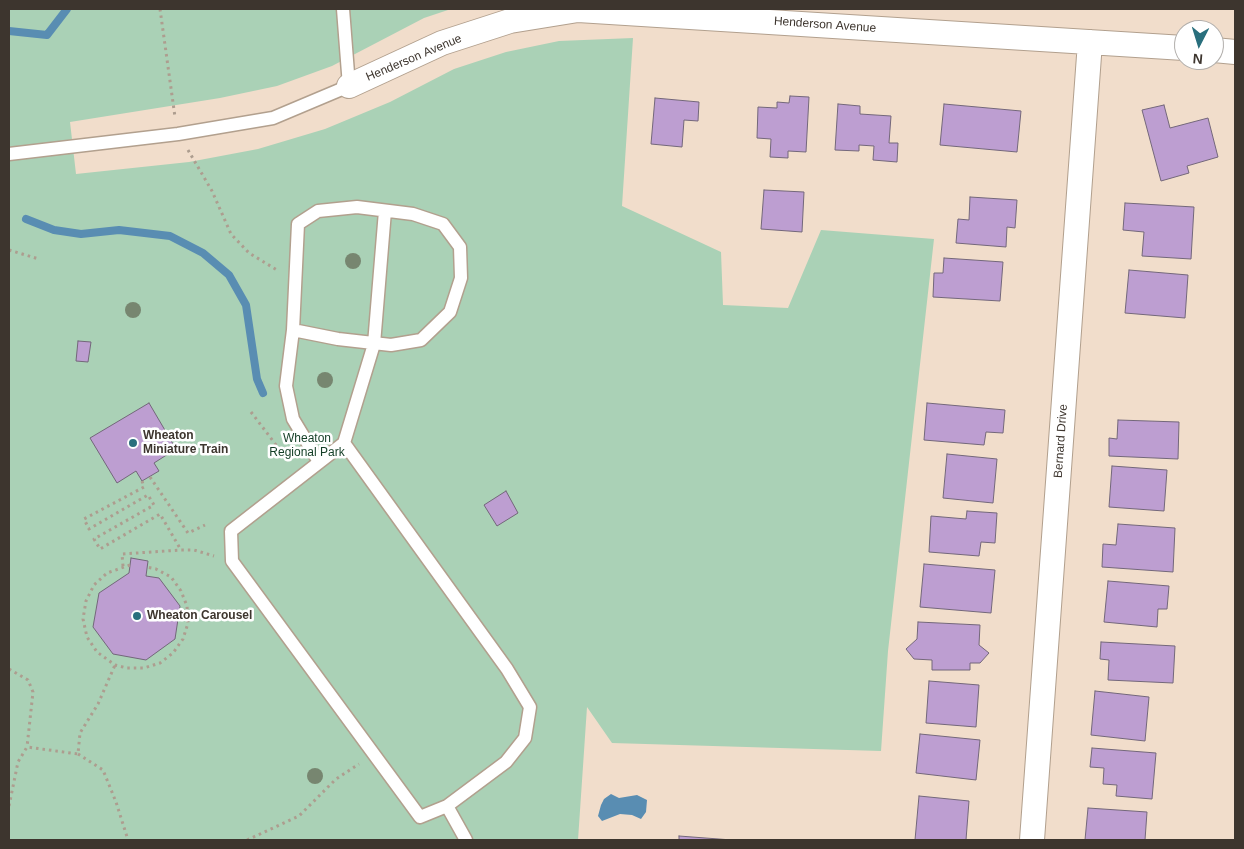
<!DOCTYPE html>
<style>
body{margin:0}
#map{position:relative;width:1244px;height:849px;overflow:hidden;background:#f1ddcb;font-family:Arial,sans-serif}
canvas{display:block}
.frame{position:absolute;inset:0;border:10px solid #3d352e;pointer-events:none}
.north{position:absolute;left:1174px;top:20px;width:50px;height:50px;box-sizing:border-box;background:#fff;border:1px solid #b1aeab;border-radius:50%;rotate:185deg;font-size:14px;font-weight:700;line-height:20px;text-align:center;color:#3d352e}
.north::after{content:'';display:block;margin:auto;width:18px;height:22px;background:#296f7d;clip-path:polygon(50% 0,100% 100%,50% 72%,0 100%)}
</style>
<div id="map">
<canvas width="1244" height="849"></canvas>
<div class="frame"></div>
<div class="north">N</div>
</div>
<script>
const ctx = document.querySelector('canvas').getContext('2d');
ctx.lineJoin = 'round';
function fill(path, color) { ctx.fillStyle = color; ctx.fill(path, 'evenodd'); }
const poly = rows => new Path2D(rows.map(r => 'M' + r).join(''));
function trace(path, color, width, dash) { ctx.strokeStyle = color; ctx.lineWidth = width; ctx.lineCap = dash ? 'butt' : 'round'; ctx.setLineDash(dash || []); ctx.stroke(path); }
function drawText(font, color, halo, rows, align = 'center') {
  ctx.font = font + ' Arial,sans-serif'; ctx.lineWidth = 5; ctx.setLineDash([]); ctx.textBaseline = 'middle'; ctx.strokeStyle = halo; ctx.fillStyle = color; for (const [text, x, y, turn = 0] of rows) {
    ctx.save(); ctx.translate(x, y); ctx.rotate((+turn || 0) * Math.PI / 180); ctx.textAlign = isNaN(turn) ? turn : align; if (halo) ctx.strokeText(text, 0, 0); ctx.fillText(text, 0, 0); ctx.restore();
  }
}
const green = poly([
 [9,9,451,9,424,18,332,66,277,86,220,98,70,122,76,174,189,162,258,149,325,129,390,102,454,69,506,52,559,41,633,38,622,206,721,252,723,305,788,308,821,230,934,239,888,651,881,751,612,743,587,707,578,840,9,840]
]);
const water = poly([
 [611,794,619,798,637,795,647,800,646,812,641,819,632,815,620,814,602,821,598,816,601,805,604,799]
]);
const stream = poly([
 [9,31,47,35,67,9],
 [26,219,54,230,81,234,119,230,170,236,203,253,229,275,246,305,257,379,263,393]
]);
const building = poly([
 [790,96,809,97,806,152,788,151,788,158,770,157,771,139,757,138,758,107,777,108,777,102,789,103,790,96],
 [655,98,699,102,698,121,684,120,682,147,651,144,655,98],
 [838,104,860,106,860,114,891,116,889,143,898,143,897,162,873,160,874,146,859,145,859,151,835,150,838,104],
 [944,104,1021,111,1017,152,940,145,944,104],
 [1164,105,1170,128,1208,118,1218,157,1187,166,1189,173,1161,181,1142,110,1164,105],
 [764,190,804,192,802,232,761,229,764,190],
 [970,197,1017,200,1015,228,1007,227,1006,247,956,243,958,219,969,220,970,197],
 [1125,203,1194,207,1191,259,1142,256,1144,232,1123,230,1125,203],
 [944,258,1003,262,1000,301,933,297,934,273,943,273,944,258],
 [1129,270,1188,275,1185,318,1125,313,1129,270],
 [78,341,91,342,88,362,76,361,78,341],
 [149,403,176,449,154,463,159,471,142,481,136,471,117,483,90,438,149,403],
 [927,403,1005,410,1003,433,986,432,984,445,924,440,927,403],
 [1118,420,1179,422,1178,459,1109,456,1109,438,1117,439,1118,420],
 [947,454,997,459,993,503,943,498,947,454],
 [1112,466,1167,470,1164,511,1109,507,1112,466],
 [506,491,518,513,497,526,484,505,506,491],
 [967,511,997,513,995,543,981,542,979,556,929,552,931,516,966,519,967,511],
 [1118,524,1175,528,1173,572,1102,567,1103,544,1116,545,1118,524],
 [131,558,148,561,146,576,159,578,180,606,175,639,146,660,113,654,93,627,99,593,129,573,131,558],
 [924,564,995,570,991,613,920,607,924,564],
 [1108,581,1169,586,1167,609,1158,609,1157,627,1104,622,1108,581],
 [918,622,980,625,979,645,989,653,980,663,970,663,970,670,932,670,932,660,914,659,906,649,917,639,918,622],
 [1101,642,1175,646,1173,683,1108,680,1109,660,1100,659,1101,642],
 [929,681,979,685,976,727,926,723,929,681],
 [1095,691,1149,697,1145,741,1091,735,1095,691],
 [920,734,980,740,976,780,916,773,920,734],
 [1092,748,1156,753,1152,799,1116,796,1117,785,1103,784,1104,768,1090,767,1092,748],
 [919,796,969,801,966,840,915,840,919,796],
 [1088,808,1147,812,1145,840,1085,840,1088,808],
 [679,836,732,840,679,840,679,836]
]);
const path = poly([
 [160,9,175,117],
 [188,150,212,191,231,234,249,253,277,270],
 [9,250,39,259],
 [251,412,289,462],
 [150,477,188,533,205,525],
 [142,481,144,487,84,519,89,529,148,495,154,505,94,539,100,549,160,514,181,550],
 [130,565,107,573,94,585,86,601,83,619,87,637,97,652,115,665,127,668,144,668,160,663,173,653,183,639,188,623,187,606,181,591,171,577,156,569,147,567],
 [123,566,122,554,181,550,194,550,214,556],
 [9,669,28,680,33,692,27,747],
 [78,754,103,770,116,802,128,840],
 [9,806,18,762,27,747,78,754,80,733,98,704,115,665],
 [247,840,299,816,336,779,359,764]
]);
const service = poly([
 [9,154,178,134,273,118,349,86,343,9],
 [293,330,338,339,391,345,421,340,450,312,461,278,460,247,443,224,413,214,357,207,318,211,298,224,293,330,286,386,293,419,319,462],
 [344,443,507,669,530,707,525,738,506,762,447,806,420,817,232,561,231,531,344,443],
 [344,443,374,344,385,211],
 [447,806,466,840]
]);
const minor = poly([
 [1214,50,1235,52],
 [349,86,442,43,510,21,578,10,1184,48],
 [1032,840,1090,42]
]);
const trees = [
 [353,261],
 [133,310],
 [325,380],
 [315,776]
];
const markers = [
 [133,443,5,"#296f7d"],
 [137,616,5,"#296f7d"]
];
const streetNames = [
 ["Henderson Avenue",825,25,4],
 ["Henderson Avenue",414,58,-23],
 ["Bernard Drive",1061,441,-86]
];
const poiNames = [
 ["Wheaton",143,436],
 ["Miniature Train",143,450],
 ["Wheaton Carousel",147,616]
];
const parkNames = [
 ["Wheaton",307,439],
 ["Regional Park",307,453]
];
fill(green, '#aad1b6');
fill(water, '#598db2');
trace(stream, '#598db2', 8);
fill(building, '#bd9ed1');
trace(building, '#73677a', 1);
trace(service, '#b2a08e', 15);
trace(minor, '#b2a08e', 26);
trace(path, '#ad9d8f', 3, [2.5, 4]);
trace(service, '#fff', 12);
trace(minor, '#fff', 24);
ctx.fillStyle = '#778670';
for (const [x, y] of trees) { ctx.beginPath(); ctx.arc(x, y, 8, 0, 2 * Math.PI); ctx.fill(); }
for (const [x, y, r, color] of markers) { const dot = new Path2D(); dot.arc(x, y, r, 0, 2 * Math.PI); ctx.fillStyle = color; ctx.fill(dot); trace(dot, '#fff', 2); }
drawText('12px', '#3d352e', '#fff', streetNames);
drawText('bold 12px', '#3d352e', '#fff', poiNames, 'left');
drawText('12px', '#133e26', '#fff', parkNames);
</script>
